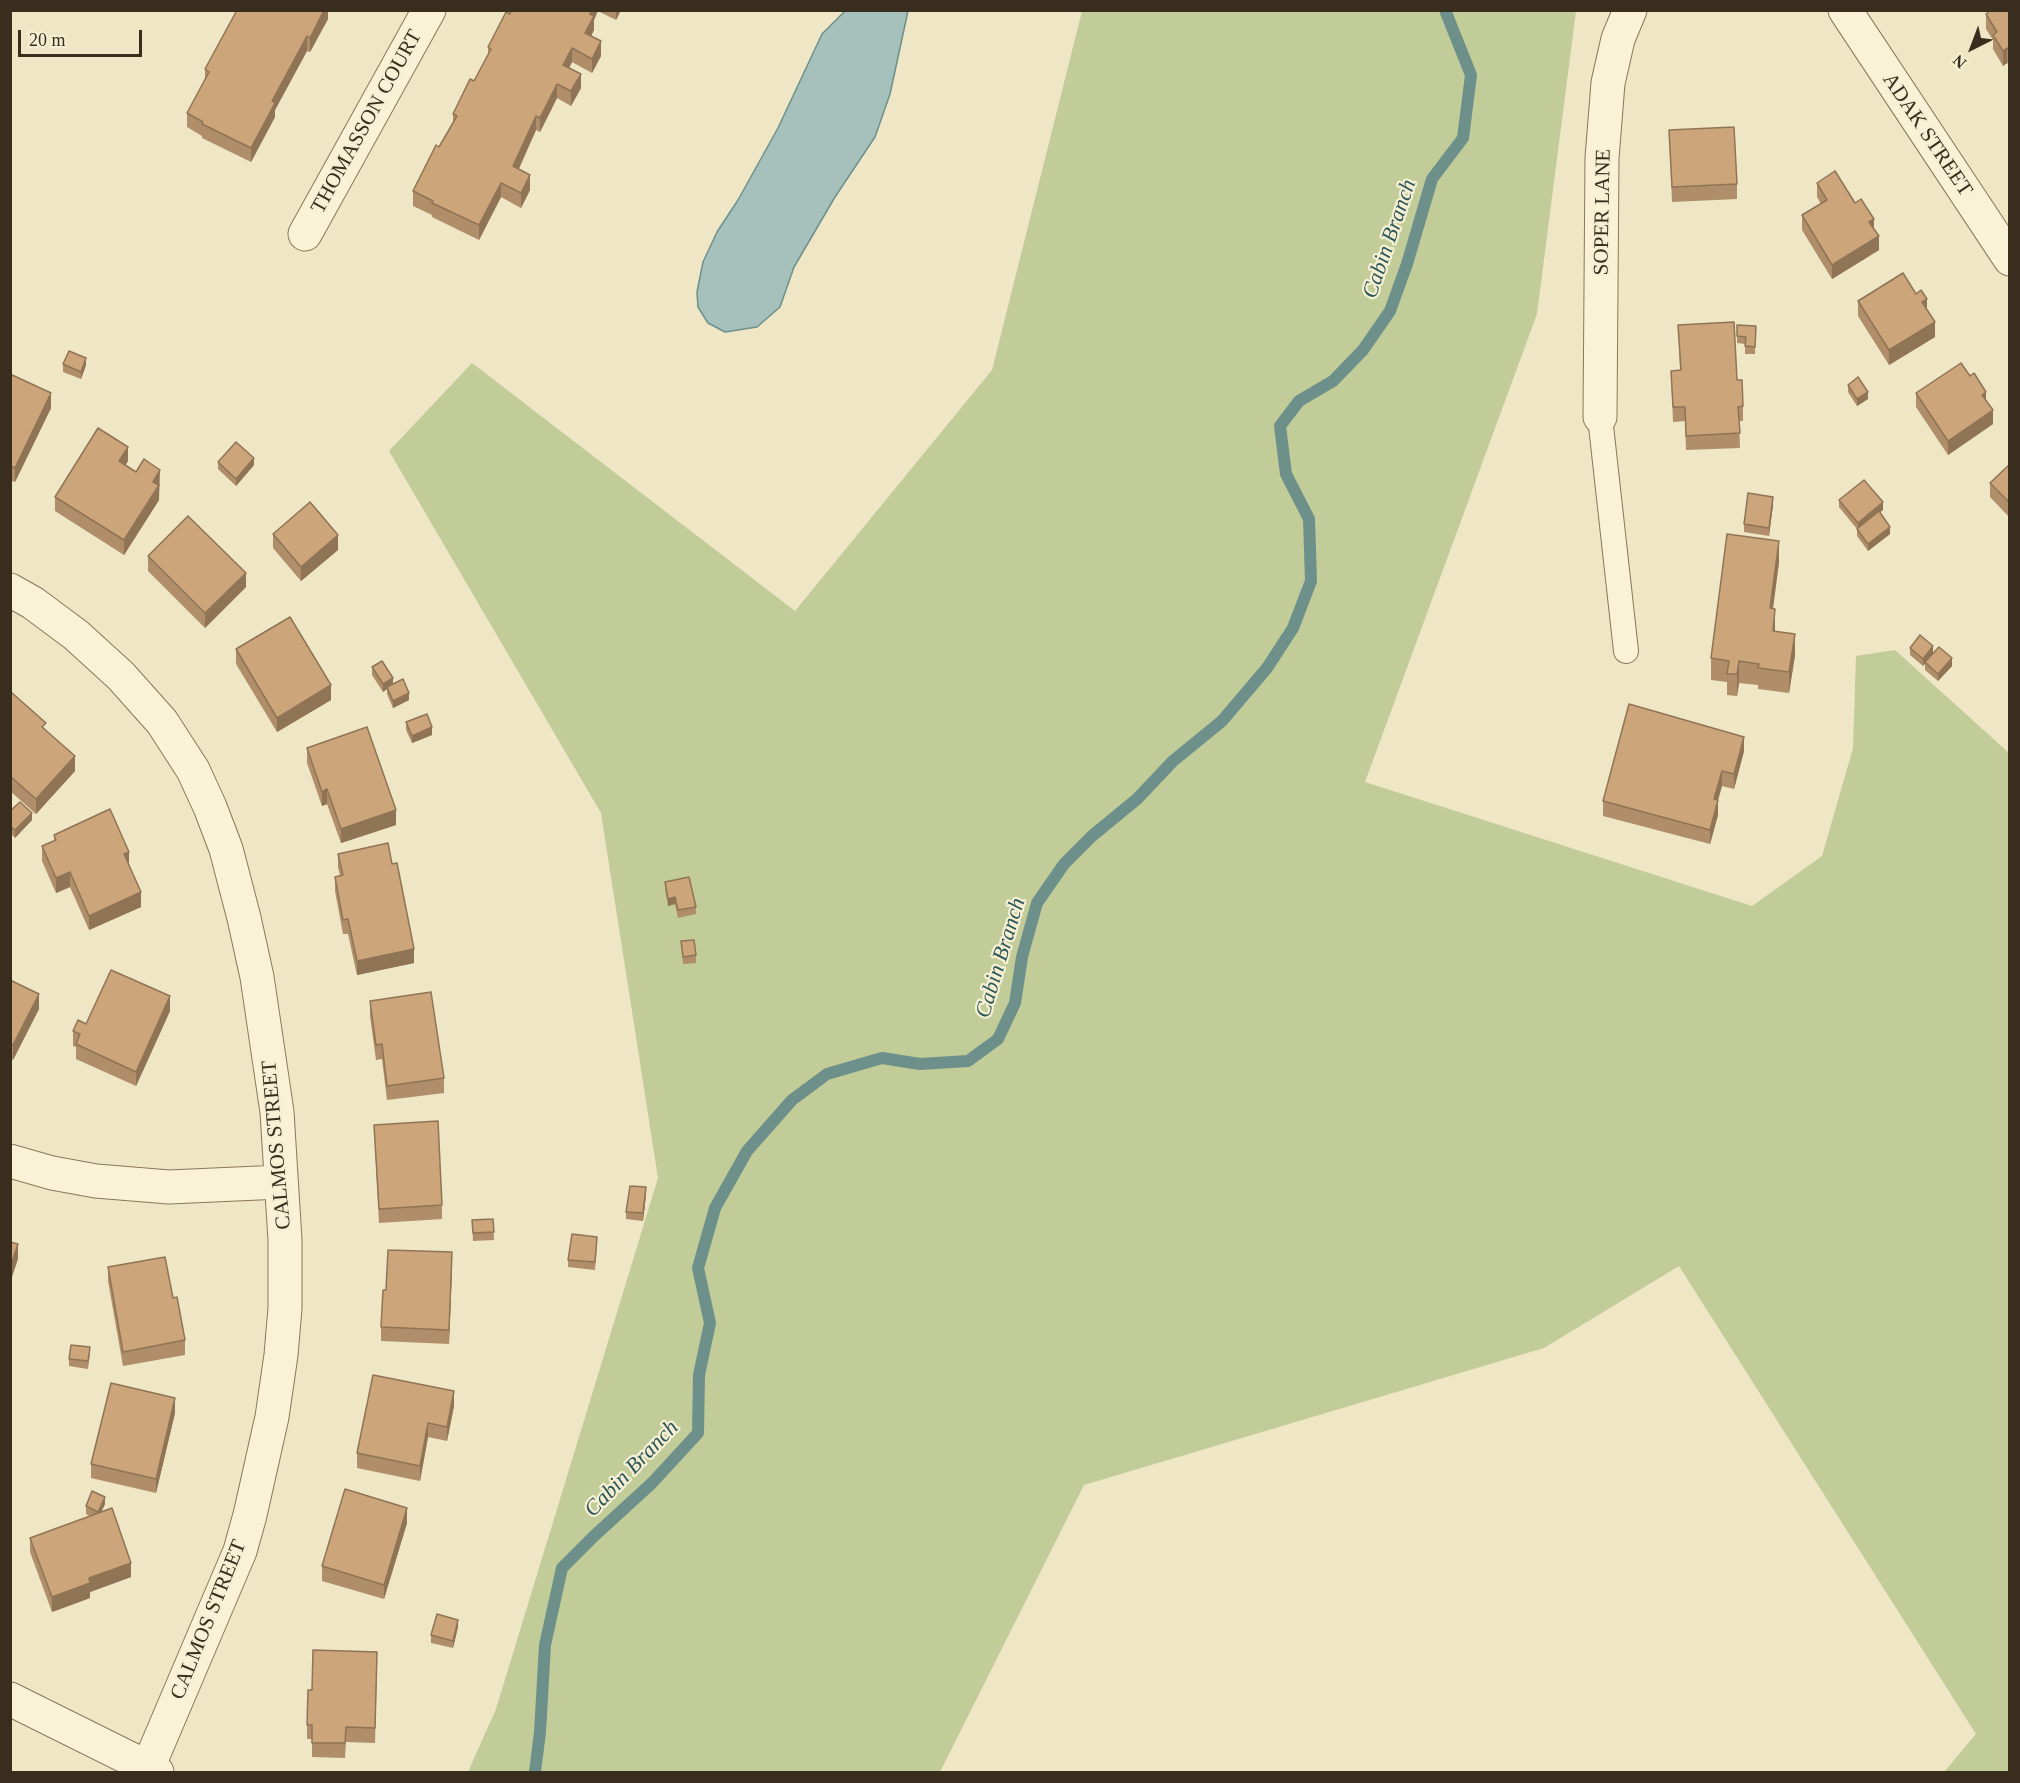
<!DOCTYPE html>
<style>
body{margin:0}
#map{position:relative;width:2020px;height:1783px;overflow:hidden;background:#eee6c4;font-family:"Times New Roman",serif}
canvas{display:block}
.frame{position:absolute;inset:0;border:12px solid #392e1e;pointer-events:none}
.north{position:absolute;left:1942px;top:18px;width:60px;height:60px;-webkit-text-stroke:4px #f5efd4;paint-order:stroke;rotate:222deg;font-size:16px;font-weight:700;line-height:24px;text-align:center;color:#392e1e}
.north::after{content:'';display:block;margin:auto;width:21px;height:27px;background:#392e1e;clip-path:polygon(50% 0,100% 100%,50% 72%,0 100%)}
.scale{position:absolute;left:18px;top:30px;width:124px;height:27px;box-sizing:border-box;border:3px solid #392e1e;border-top:0;padding-left:8px;font-size:18px;line-height:21px;white-space:nowrap;color:#392e1e;-webkit-text-stroke:4px #f5efd4;paint-order:stroke}
</style>
<div id="map">
<canvas width="2020" height="1783"></canvas>
<div class="frame"></div>
<div class="north">N</div>
<div class="scale">20 m</div>
</div>
<script>
const ctx = document.querySelector('canvas').getContext('2d');
ctx.lineJoin = 'round';
function fill(path, color) { ctx.fillStyle = color; ctx.fill(path, 'evenodd'); }
const poly = rows => new Path2D(rows.map(r => 'M' + r).join(''));
function trace(path, color, width, dash) { ctx.strokeStyle = color; ctx.lineWidth = width; ctx.lineCap = dash ? 'butt' : 'round'; ctx.setLineDash(dash || []); ctx.stroke(path); }
function drawText(font, color, halo, rows, align = 'center') {
  ctx.font = font + ' "Times New Roman",serif'; ctx.lineWidth = 4.5; ctx.setLineDash([]); ctx.textBaseline = 'middle'; ctx.strokeStyle = halo; ctx.fillStyle = color; for (const [text, x, y, turn = 0] of rows) {
    ctx.save(); ctx.translate(x, y); ctx.rotate((+turn || 0) * Math.PI / 180); ctx.textAlign = isNaN(turn) ? turn : align; if (halo) ctx.strokeText(text, 0, 0); ctx.fillText(text, 0, 0); ctx.restore();
  }
}
const green = poly([
 [1082,11,1576,11,1537,314,1365,782,1752,906,1822,856,1853,748,1856,656,1895,650,2009,753,2009,1772,1944,1772,1976,1734,1679,1266,1544,1348,1084,1485,940,1772,468,1772,496,1709,658,1178,601,813,389,451,472,363,795,611,992,370]
]);
const water = poly([
 [845,11,908,11,890,94,875,137,835,197,794,267,780,307,757,327,725,332,708,323,698,307,697,292,703,262,717,232,738,200,778,128,822,34,845,11]
]);
const stream = poly([
 [535,1772,540,1732,545,1645,562,1568,593,1537,652,1483,698,1433,699,1375,710,1323,698,1268,715,1208,747,1151,792,1100,827,1074,882,1058,920,1064,968,1061,998,1039,1015,1003,1022,957,1037,903,1064,864,1092,836,1137,799,1173,761,1222,721,1267,668,1293,628,1311,581,1309,519,1286,474,1280,426,1299,401,1333,381,1363,350,1390,311,1407,264,1432,179,1463,138,1471,75,1445,10]
]);
const service = poly([
 [1600,417,1626,651]
]);
const minor = poly([
 [1845,10,2010,259],
 [305,234,429,10],
 [1600,417,1602,158,1608,83,1618,39,1630,10],
 [10,590,33,603,76,635,121,676,162,722,193,770,210,807,226,849,244,918,257,977,277,1112,285,1240,285,1308,281,1355,272,1417,250,1515,240,1551,146,1772],
 [10,1161,52,1173,96,1181,169,1187,281,1182],
 [10,1699,157,1772]
]);
const wall = poly([
 [230,10,328,10,328,19,310,52,307,51,275,110,275,117,251,162,202,138,202,136,187,127,187,113,205,79,205,69,236,13],
 [511,10,621,10,616,20,598,11,594,20,594,30,591,36,601,56,592,73,572,62,569,68,581,88,571,106,557,98,540,132,536,130,519,169,530,190,521,208,501,197,479,240,432,217,432,215,413,206,413,191,453,124,453,114,474,81,488,55,488,47],
 [2010,10,2010,66,2007,63,2003,66,1993,49,1993,40,1986,29,1986,14],
 [1669,130,1737,184,1737,199,1672,202],
 [1817,183,1855,203,1874,228,1879,250,1832,279,1802,230,1802,215,1821,204,1817,197],
 [1916,294,1927,310,1935,337,1889,365,1858,316,1858,301],
 [1678,325,1743,406,1743,421,1739,421,1740,448,1686,450,1685,421,1673,422,1671,371,1680,370],
 [1756,326,1755,354,1745,354,1745,344,1737,343,1737,336],
 [63,364,86,365,81,379,63,372],
 [10,374,51,408,15,482,10,480],
 [1848,385,1868,399,1857,406,1848,392],
 [1916,393,1986,401,1993,424,1948,455,1916,407],
 [128,461,125,465,136,472,160,484,159,486,159,500,124,555,55,511,55,497],
 [218,462,254,465,236,486,218,469],
 [2010,464,2010,518,1990,497,1990,483],
 [1839,500,1883,510,1880,512,1890,534,1868,551,1857,536,1857,529,1839,507],
 [1773,505,1769,536,1744,532,1744,524],
 [2010,524,2010,540,2009,539,2009,525],
 [273,534,338,550,301,581,273,548],
 [148,556,246,587,205,628,148,571],
 [1779,562,1773,609,1775,631,1795,655,1789,693,1758,689,1758,685,1739,683,1737,696,1727,695,1727,682,1711,680,1711,658],
 [1910,648,1933,653,1952,666,1938,681,1925,670,1925,664,1923,666,1910,655],
 [236,649,331,700,277,732,236,664],
 [372,667,393,684,409,700,393,708,387,694,387,689,383,692,372,675],
 [10,693,46,730,75,771,36,814,10,791],
 [406,722,432,735,412,743,406,730],
 [307,748,396,825,341,843,327,804,322,806,307,763],
 [1744,751,1734,789,1722,786,1718,800,1718,815,1710,844,1603,816,1603,801],
 [10,811,32,820,15,838,10,833],
 [54,835,129,866,141,907,89,930,70,887,56,893,42,861,42,846,54,841],
 [338,854,414,963,357,975,348,934,343,934,335,891,335,877,340,875,338,868],
 [665,882,696,907,696,914,678,918,675,904,668,906,665,889],
 [681,941,696,955,696,963,683,964],
 [10,980,39,1009,13,1060,10,1058],
 [370,1001,444,1078,444,1093,387,1100,382,1059,376,1060,370,1016],
 [170,1011,136,1086,76,1059,76,1047,73,1046,73,1031,86,1024],
 [374,1125,442,1205,442,1219,379,1223],
 [646,1195,643,1221,626,1219,626,1212],
 [493,1219,494,1240,473,1241,472,1220],
 [597,1244,595,1270,568,1267,568,1260],
 [108,1267,173,1298,185,1340,185,1355,123,1366,108,1281],
 [452,1267,449,1344,381,1341,381,1327,386,1290],
 [90,1354,88,1369,69,1366,69,1359],
 [454,1406,447,1441,428,1437,420,1481,357,1468,357,1453],
 [175,1413,156,1493,91,1478,91,1464],
 [105,1504,101,1512,131,1577,90,1592,90,1598,52,1612,30,1552,30,1538,90,1516,86,1514,86,1506],
 [407,1523,384,1599,322,1581,322,1566],
 [458,1627,453,1648,431,1643,431,1635],
 [377,1666,375,1743,346,1742,345,1758,312,1757,312,1739,307,1739,307,1725,312,1690]
]);
const shadedWall = poly([
 [324,10,328,10,328,19,310,52,310,38],
 [591,10,598,10,594,20,594,30,585,48,585,33],
 [616,10,621,10,616,20],
 [307,36,307,51,275,110,275,117,251,162,251,148,272,101],
 [601,41,601,56,592,73,592,59],
 [572,48,572,62,563,79,563,65],
 [2007,48,2007,63,2003,66,2003,51],
 [581,74,581,88,571,106,571,91],
 [557,84,557,98,540,132,540,118],
 [536,116,536,130,513,181,513,166],
 [530,175,530,190,521,208,521,193],
 [501,183,501,197,479,240,479,225],
 [1874,219,1874,234,1869,222],
 [1879,236,1879,250,1832,279,1832,265],
 [1927,299,1927,314,1922,302],
 [1935,322,1935,337,1889,365,1889,350],
 [86,358,86,365,81,379,81,372],
 [1868,392,1868,399,1857,406,1857,399],
 [1986,392,1986,407,1982,395],
 [51,393,51,408,15,482,15,468],
 [1993,410,1993,424,1948,455,1948,441],
 [128,447,128,461,119,476,119,461],
 [254,458,254,465,236,486,236,479],
 [160,470,159,500,124,555,124,540,153,482],
 [1773,497,1773,505,1769,536,1769,528],
 [1883,502,1883,510,1858,531,1858,523],
 [1890,527,1890,534,1868,551,1868,544],
 [338,535,338,550,301,581,301,567],
 [1779,541,1779,562,1770,629,1770,608],
 [246,573,246,587,205,628,205,613],
 [1775,609,1775,630,1773,652,1773,631],
 [1795,634,1795,655,1789,693,1789,672],
 [1933,646,1933,653,1923,666,1923,659],
 [1952,658,1952,666,1938,681,1938,674],
 [1739,661,1739,683,1737,696,1737,674],
 [393,678,393,685,387,687,387,689,383,692,383,684],
 [331,685,331,700,277,732,277,718],
 [409,693,409,700,393,708,393,701],
 [432,727,432,735,412,743,412,736],
 [1744,737,1744,751,1734,789,1734,774],
 [75,756,75,771,36,814,36,799],
 [1722,771,1722,786,1714,813,1714,799],
 [327,789,327,804,322,806,322,792],
 [1718,800,1718,815,1710,844,1710,830],
 [396,810,396,825,341,843,341,829],
 [32,813,32,820,15,838,15,830],
 [129,852,129,866,124,854],
 [70,872,70,887,56,893,56,878],
 [141,892,141,907,89,930,89,916],
 [675,897,675,904,668,906,668,899],
 [414,949,414,963,357,975,357,961],
 [39,994,39,1009,13,1060,13,1045],
 [170,996,170,1011,136,1086,136,1072],
 [646,1187,646,1195,643,1221,643,1213],
 [18,1244,18,1259,10,1283,10,1268],
 [452,1252,452,1267,449,1344,449,1330],
 [454,1391,454,1406,447,1441,447,1427],
 [175,1398,175,1413,156,1493,156,1479],
 [428,1423,428,1437,420,1481,420,1466],
 [105,1497,105,1504,98,1519,98,1512],
 [407,1508,407,1523,384,1599,384,1585],
 [131,1563,131,1577,90,1592,90,1598,52,1612,52,1597,89,1578],
 [458,1620,458,1627,453,1648,453,1641]
]);
const building = poly([
 [237,10,324,10,310,38,307,36,272,101,275,103,251,148,202,124,203,122,187,113,209,72,205,69,237,10],
 [511,10,591,10,590,14,594,16,585,33,601,41,592,59,572,48,563,65,581,74,571,91,557,84,540,118,536,116,513,166,530,175,521,193,501,183,479,225,432,203,433,201,413,191,436,145,439,147,457,116,453,114,470,79,474,81,491,49,488,47,506,12,510,14,511,10],
 [1991,10,2010,10,2010,52,2007,48,2003,51,1993,35,1997,32,1986,14,1991,10],
 [1734,127,1737,184,1672,187,1669,130,1734,127],
 [1835,171,1855,203,1861,199,1874,219,1869,222,1879,236,1832,265,1802,215,1827,200,1817,183,1835,171],
 [1903,273,1916,294,1921,290,1927,299,1922,302,1935,322,1889,350,1858,301,1903,273],
 [1734,322,1737,380,1742,380,1743,406,1738,407,1740,433,1686,436,1685,407,1673,407,1671,371,1681,370,1678,325,1734,322],
 [1737,325,1756,326,1755,347,1745,346,1746,337,1737,336,1737,325],
 [69,351,86,358,81,372,63,364,69,351],
 [1961,363,1970,376,1974,373,1986,392,1982,395,1993,410,1948,441,1916,393,1961,363],
 [10,374,51,393,15,468,10,466,10,374],
 [1858,377,1868,392,1857,399,1848,385,1858,377],
 [98,428,128,447,119,461,136,472,144,459,160,470,153,482,159,485,124,540,55,497,98,428],
 [236,442,254,458,236,479,218,462,236,442],
 [2010,464,2010,503,1990,483,2010,464],
 [1864,480,1883,502,1858,523,1839,500,1864,480],
 [1748,493,1773,497,1769,528,1744,524,1748,493],
 [310,502,338,535,301,567,273,534,310,502],
 [1879,511,1890,527,1868,544,1857,529,1879,511],
 [188,516,246,573,205,613,148,556,188,516],
 [1727,534,1779,541,1770,608,1775,609,1773,631,1795,634,1789,672,1758,668,1759,664,1739,661,1737,674,1727,674,1729,661,1711,658,1727,534],
 [290,617,331,685,277,718,236,649,290,617],
 [1920,635,1933,646,1923,659,1910,648,1920,635],
 [1939,647,1952,658,1938,674,1925,662,1939,647],
 [382,661,393,678,383,684,372,667,382,661],
 [403,679,409,693,393,701,387,687,403,679],
 [11,692,46,723,42,727,75,756,36,799,10,776,10,693,11,692],
 [1629,704,1744,737,1734,774,1722,771,1714,799,1718,800,1710,830,1603,801,1629,704],
 [427,714,432,727,412,736,406,722,427,714],
 [367,727,396,810,341,829,327,789,322,792,307,748,367,727],
 [20,802,32,813,15,830,10,826,10,811,20,802],
 [110,809,129,852,124,854,141,892,89,916,70,872,56,878,42,846,56,840,54,835,110,809],
 [388,843,392,864,397,863,414,949,357,961,348,919,343,920,335,877,343,875,338,854,388,843],
 [689,877,696,907,678,910,675,897,668,899,665,882,689,877],
 [694,940,696,955,683,957,681,941,694,940],
 [111,970,170,996,136,1072,76,1044,80,1034,73,1031,78,1020,86,1024,111,970],
 [10,980,39,994,13,1045,10,1044,10,980],
 [431,992,444,1078,387,1086,382,1044,376,1045,370,1001,431,992],
 [438,1121,442,1205,379,1209,374,1125,438,1121],
 [630,1186,646,1187,643,1213,626,1212,630,1186],
 [493,1219,494,1232,473,1233,472,1220,493,1219],
 [572,1234,597,1237,595,1262,568,1260,572,1234],
 [10,1242,18,1244,10,1268,10,1242],
 [388,1250,452,1252,449,1330,381,1327,383,1290,386,1290,388,1250],
 [165,1257,173,1298,177,1297,185,1340,123,1352,108,1267,165,1257],
 [71,1345,90,1347,88,1361,69,1359,71,1345],
 [373,1375,454,1391,447,1427,428,1423,420,1466,357,1453,373,1375],
 [111,1383,175,1398,156,1479,91,1464,111,1383],
 [345,1489,407,1508,384,1585,322,1566,345,1489],
 [92,1491,105,1497,98,1512,86,1506,92,1491],
 [112,1508,131,1563,89,1578,90,1583,52,1597,30,1538,112,1508],
 [437,1614,458,1620,453,1641,431,1635,437,1614],
 [313,1650,377,1652,375,1728,346,1727,345,1743,312,1743,312,1725,307,1725,308,1690,312,1690,313,1650]
]);
const streetNames = [
 ["THOMASSON COURT",367,122,-61],
 ["ADAK STREET",1927,135,56],
 ["SOPER LANE",1603,212,-89],
 ["CALMOS STREET",277,1145,-95],
 ["CALMOS STREET",209,1620,-68]
];
const waterNames = [
 ["Cabin Branch",1390,239,-71],
 ["Cabin Branch",1001,958,-73],
 ["Cabin Branch",632,1469,-46]
];
fill(green, '#c1cc98');
fill(water, '#a6c1bc');
trace(water, '#6d908b', 1.5);
trace(stream, '#6d908b', 12);
trace(service, '#89785a', 26);
trace(minor, '#89785a', 35);
trace(service, '#f9f2d7', 24);
trace(minor, '#f9f2d7', 33);
fill(wall, '#af8e69');
fill(shadedWall, '#8f7455');
fill(building, '#cca57a');
trace(building, '#8f7455', 1.5);
drawText('21px', '#392e1e', '#f5efd4', streetNames);
drawText('italic 22px', '#2e5758', '#f5efd4', waterNames);
</script>
